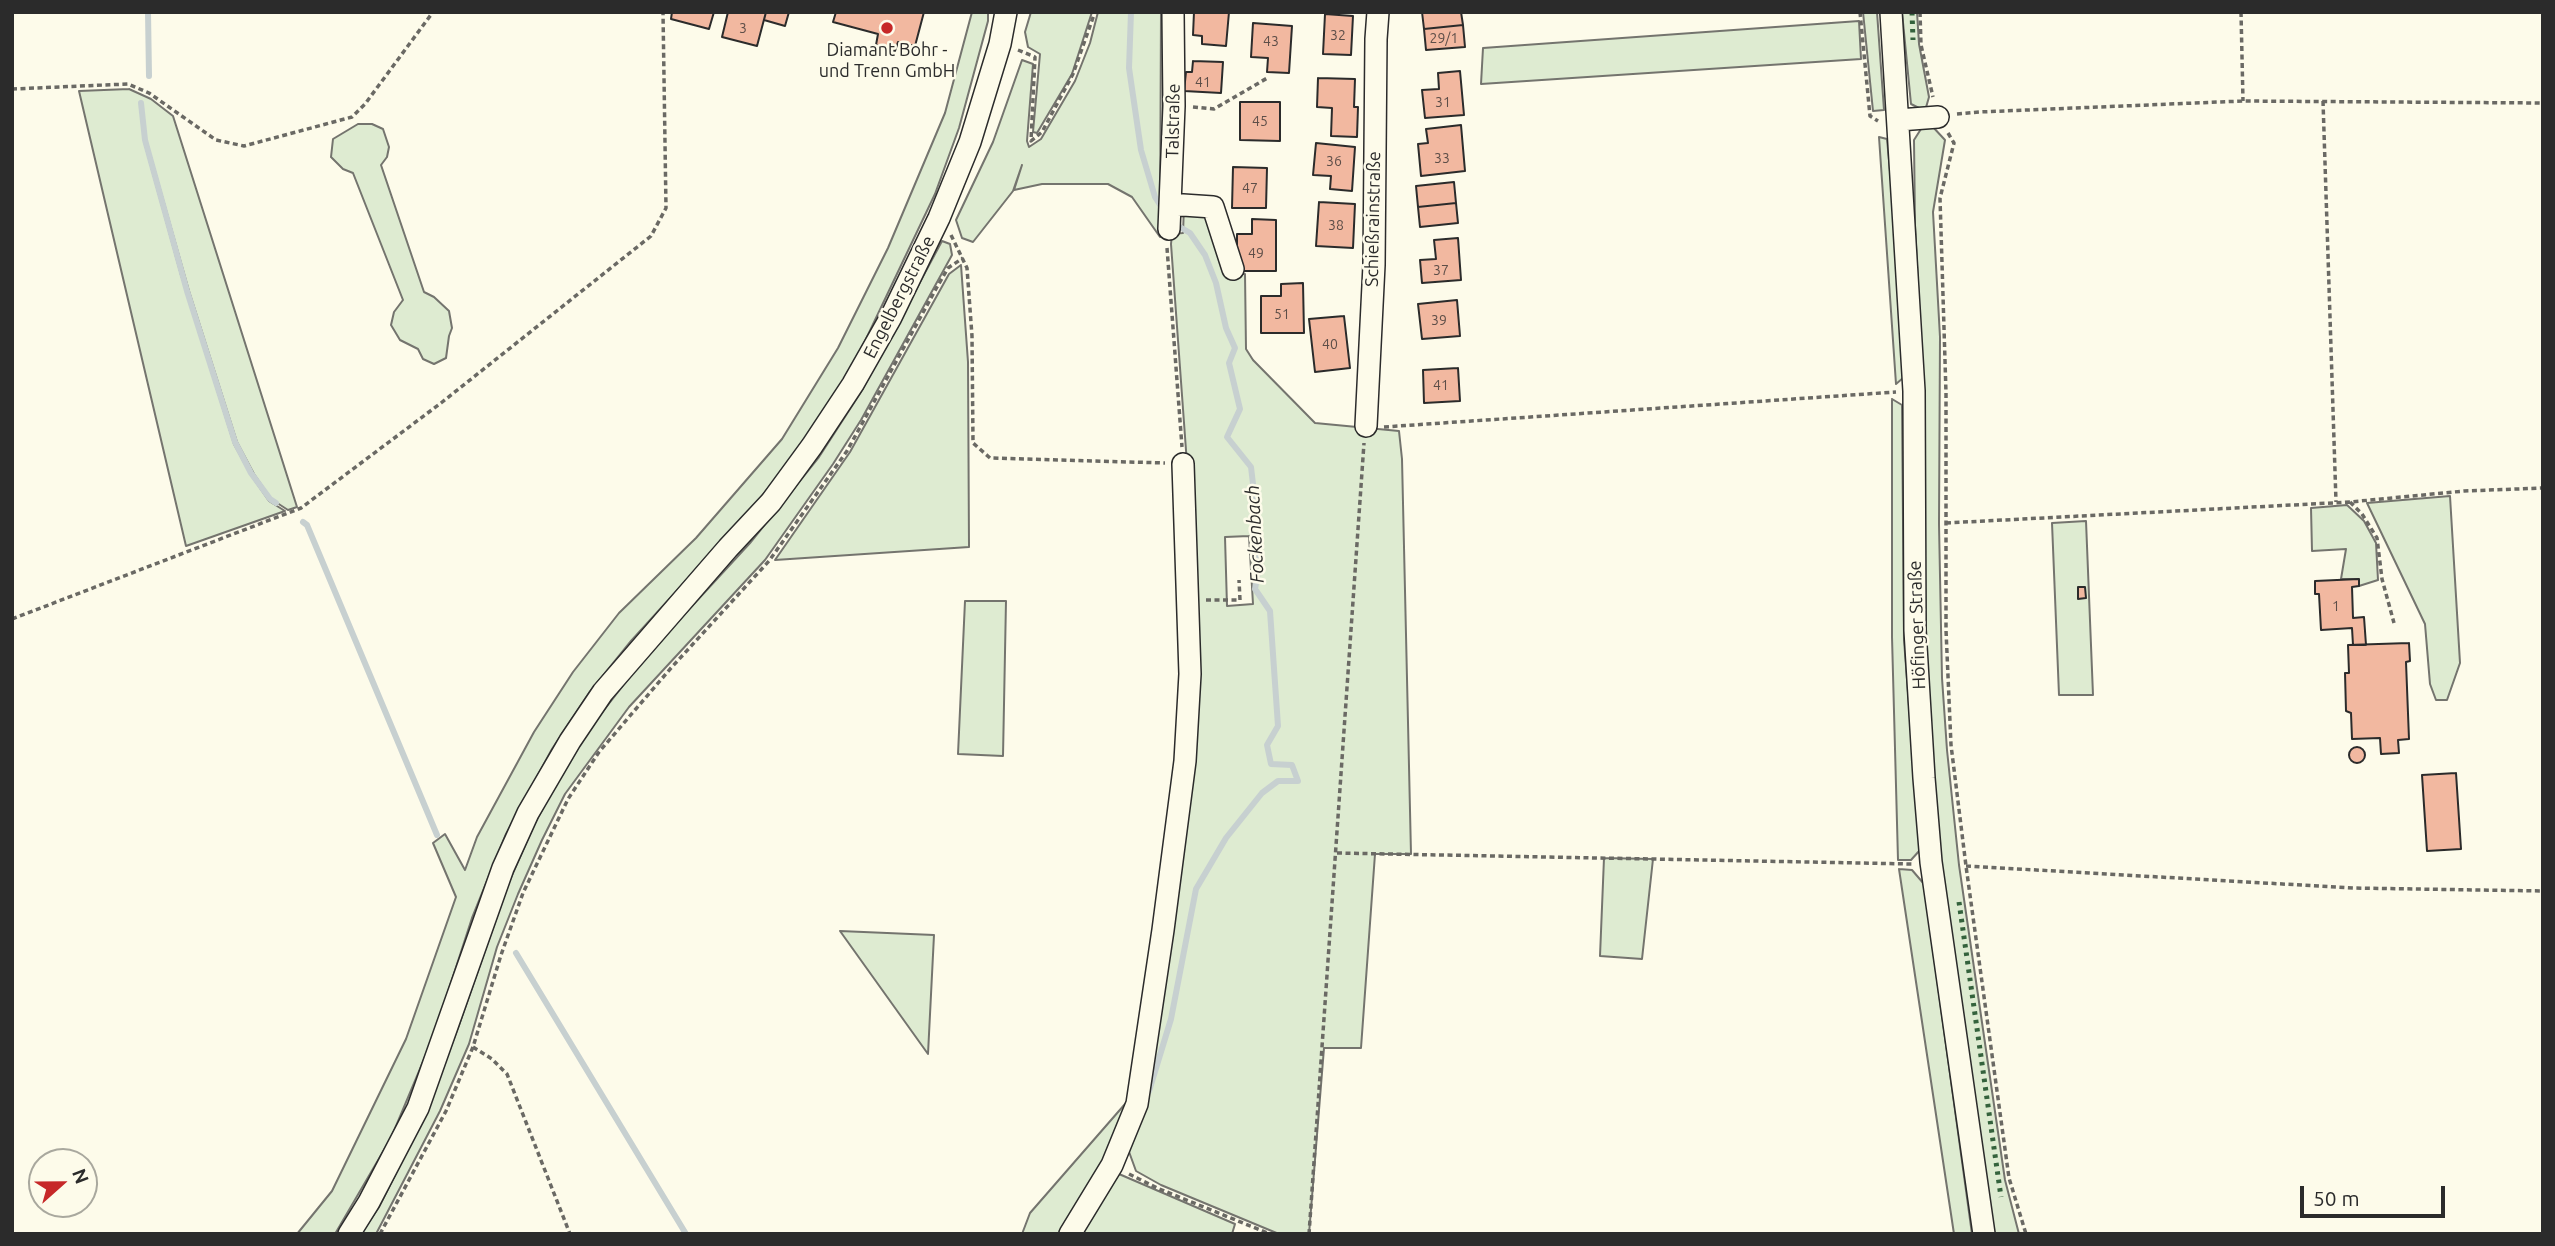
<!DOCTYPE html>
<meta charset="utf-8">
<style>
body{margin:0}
#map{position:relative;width:2555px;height:1246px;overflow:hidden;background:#fdfbea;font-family:Ubuntu,sans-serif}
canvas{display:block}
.frame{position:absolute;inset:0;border:14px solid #2b2b2b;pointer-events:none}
.north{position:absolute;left:28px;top:1148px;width:70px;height:70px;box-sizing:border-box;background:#fdfbea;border:2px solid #a9a89e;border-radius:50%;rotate:69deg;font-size:19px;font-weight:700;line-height:28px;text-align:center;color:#2b2b2b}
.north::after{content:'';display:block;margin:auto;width:24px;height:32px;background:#c62828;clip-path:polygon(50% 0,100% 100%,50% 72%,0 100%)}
.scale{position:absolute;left:2300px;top:1186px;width:145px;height:32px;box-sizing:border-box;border:4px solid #2b2b2b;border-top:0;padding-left:9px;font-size:21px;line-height:24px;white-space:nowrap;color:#2b2b2b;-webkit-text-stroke:5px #fdfbea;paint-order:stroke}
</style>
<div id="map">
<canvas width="2555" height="1246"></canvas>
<div class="frame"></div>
<div class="north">N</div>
<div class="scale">50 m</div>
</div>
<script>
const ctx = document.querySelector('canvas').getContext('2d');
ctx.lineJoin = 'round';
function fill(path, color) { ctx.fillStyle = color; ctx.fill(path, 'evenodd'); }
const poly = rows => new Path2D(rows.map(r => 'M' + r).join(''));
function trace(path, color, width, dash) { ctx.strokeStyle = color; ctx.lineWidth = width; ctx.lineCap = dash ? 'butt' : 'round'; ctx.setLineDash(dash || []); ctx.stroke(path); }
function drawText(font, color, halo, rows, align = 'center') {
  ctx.font = font + ' Ubuntu,sans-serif'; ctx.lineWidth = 5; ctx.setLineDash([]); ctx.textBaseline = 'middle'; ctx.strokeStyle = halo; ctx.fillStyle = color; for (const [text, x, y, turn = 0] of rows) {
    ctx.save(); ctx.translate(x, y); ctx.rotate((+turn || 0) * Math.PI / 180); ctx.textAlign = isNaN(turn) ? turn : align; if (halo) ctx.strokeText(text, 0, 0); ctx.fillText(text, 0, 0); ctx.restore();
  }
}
const green = poly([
 [972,12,988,12,988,21,959,128,935,194,856,360,827,408,793,457,753,507,631,641,589,693,552,749,506,834,472,918,433,1038,391,1138,335,1234,297,1234,332,1191,406,1039,456,897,433,843,445,834,465,870,477,837,534,732,573,672,619,613,696,538,782,439,838,348,888,248,945,113,972,12],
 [1031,12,1092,12,1072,74,1037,133,1033,132,1040,54,1028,47,1025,32,1031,12],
 [1098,12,1161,12,1160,237,1132,197,1108,184,1042,184,1014,190,1022,165,1013,191,973,242,962,238,956,220,993,142,1022,60,1033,64,1027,141,1029,147,1041,139,1075,81,1090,43,1098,12],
 [1863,12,1877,12,1884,110,1873,111,1863,12],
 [1902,12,1917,12,1919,44,1929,97,1925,111,1911,104,1902,12],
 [1859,21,1861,59,1481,84,1483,48,1859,21],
 [129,89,151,99,173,116,297,507,288,510,271,499,254,474,237,442,189,291,145,136,144,141,181,275,234,444,251,475,269,501,285,511,186,546,79,91,129,89],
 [358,124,372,124,383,129,389,147,387,157,381,165,424,292,434,297,449,311,452,328,449,336,446,358,434,364,423,359,418,349,400,340,391,325,394,312,403,300,353,173,343,169,331,157,333,139,358,124],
 [1932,126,1945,140,1933,212,1940,337,1939,524,1942,678,1947,750,1959,865,2005,1180,2019,1234,1994,1234,1942,868,1931,767,1925,648,1923,383,1915,225,1914,140,1921,129,1932,126],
 [1879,137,1887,139,1898,257,1903,378,1896,384,1879,137],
 [1184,206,1212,208,1233,274,1245,274,1246,349,1253,360,1315,423,1399,431,1402,459,1411,854,1375,854,1361,1048,1324,1048,1309,1234,1279,1234,1161,1185,1136,1171,1128,1149,1190,763,1191,519,1171,244,1172,234,1183,233,1184,206],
 [1249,536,1253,604,1227,606,1225,537,1249,536],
 [942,241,950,244,952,255,861,420,833,464,765,560,629,707,565,794,542,840,518,894,497,947,469,1044,440,1111,376,1234,361,1234,379,1207,425,1115,458,1028,509,882,534,825,575,747,647,655,750,543,819,457,861,392,942,241],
 [961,265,968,362,969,547,775,560,850,452,949,274,961,265],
 [1892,399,1902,405,1904,640,1920,850,1911,860,1898,860,1892,637,1892,399],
 [2450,496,2460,663,2447,700,2436,700,2430,684,2425,624,2367,503,2450,496],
 [2347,505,2364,521,2376,543,2378,580,2359,586,2358,579,2341,579,2346,549,2312,551,2311,508,2347,505],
 [2086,521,2093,695,2059,695,2052,523,2086,521],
 [965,601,1006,601,1003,756,958,754,965,601],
 [1604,858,1653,859,1642,959,1600,956,1604,858],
 [1899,869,1912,870,1924,884,1972,1234,1954,1234,1899,869],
 [840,931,934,935,928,1054,840,931],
 [1132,1096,1116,1146,1065,1234,1022,1234,1030,1213,1132,1096],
 [1119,1174,1235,1224,1232,1234,1075,1234,1119,1174]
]);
const stream = poly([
 [148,12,149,76],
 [1131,12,1129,68,1141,150,1155,197,1164,211],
 [141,103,145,140,187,291,235,442,251,473,270,499,276,503],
 [303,522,307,525,437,835],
 [516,953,686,1234],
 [1149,1091,1171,1019,1196,889,1226,838,1262,793,1278,781,1298,781,1292,765,1271,764,1267,745,1278,726,1270,611,1255,589,1259,566,1255,535,1255,501,1251,467,1227,437,1240,409,1229,363,1235,348,1226,328,1216,283,1205,255,1190,233,1173,223]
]);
const building = poly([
 [672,12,714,12,709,29,671,19,672,12],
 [728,12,766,12,757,46,722,37,728,12],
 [766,12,789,12,785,26,764,20,766,12],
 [836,12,924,12,915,46,898,42,895,51,876,45,878,34,833,22,836,12],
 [1194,12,1229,12,1226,46,1202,44,1202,36,1193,35,1194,12],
 [1422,12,1461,12,1463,25,1424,29,1422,12],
 [1325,14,1353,16,1351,55,1323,54,1325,14],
 [1253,23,1292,26,1289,73,1267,72,1268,58,1251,57,1253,23],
 [1463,25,1465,47,1426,50,1424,29,1463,25],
 [1193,61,1223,62,1221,93,1184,91,1186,72,1192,72,1193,61],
 [1460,71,1464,115,1425,118,1422,90,1439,89,1438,73,1460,71],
 [1318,78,1355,79,1354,107,1358,107,1357,137,1331,136,1332,108,1317,107,1318,78],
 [1240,102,1280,102,1280,141,1240,140,1240,102],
 [1461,125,1465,171,1421,176,1418,144,1428,143,1426,129,1461,125],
 [1316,143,1355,147,1352,191,1330,189,1331,176,1313,175,1316,143],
 [1233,167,1267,168,1266,208,1232,208,1233,167],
 [1454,182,1456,203,1418,207,1416,186,1454,182],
 [1319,202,1355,204,1353,248,1316,246,1319,202],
 [1456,203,1458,223,1420,227,1418,207,1456,203],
 [1252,219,1276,220,1276,271,1237,271,1237,234,1252,234,1252,219],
 [1458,238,1461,280,1422,283,1420,260,1436,259,1434,240,1458,238],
 [1303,283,1304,333,1261,333,1261,296,1281,296,1281,284,1303,283],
 [1457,300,1460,336,1422,339,1418,304,1457,300],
 [1344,316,1350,368,1315,372,1309,319,1344,316],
 [1458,368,1460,401,1424,403,1423,370,1458,368],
 [2359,579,2359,586,2352,587,2353,618,2364,617,2366,645,2353,645,2352,628,2321,630,2319,594,2315,594,2315,581,2359,579],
 [2078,587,2085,587,2086,598,2078,599,2078,587],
 [2409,643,2410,661,2406,662,2409,739,2398,740,2399,753,2381,754,2380,738,2352,739,2351,713,2346,711,2345,673,2349,673,2348,645,2409,643],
 '2349 755a8 8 0 1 1 16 0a8 8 0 1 1-16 0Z',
 [2456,773,2461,849,2427,851,2422,775,2456,773]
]);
const path = poly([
 [1860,12,1870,116,1878,121],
 [1920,12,1921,45,1933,97],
 [2241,12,2243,101],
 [1018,50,1035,57,1031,141,1042,132,1073,74,1095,12],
 [12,89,128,84,149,93,216,140,244,146,352,117,365,104,433,12],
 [2323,101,2336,502],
 [1193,107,1214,109,1269,77],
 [1957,114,1979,112,2243,101,2543,103],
 [1948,133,1954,143,1940,198,1946,393,1946,630,1951,745,1966,866,2009,1178,2026,1234],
 [951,235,967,268,972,336,973,443,990,458,1165,463],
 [1167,248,1182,447],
 [1384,427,1896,392],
 [2350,502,2362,514,2377,538,2382,579,2394,623],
 [1946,523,2350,502,2464,491,2543,488],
 [1206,600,1240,600,1239,580],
 [12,619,301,508,441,403,651,236,666,208,663,12],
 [1337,853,1912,864],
 [1966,866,2353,888,2543,891],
 [473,1047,492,1059,507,1074,570,1234],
 [1129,1174,1157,1188,1270,1234],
 [380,1234,446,1111,473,1047,501,955,523,893,568,799,599,752,671,668,769,561,847,451,937,287,948,268,963,258],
 [1309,1234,1364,443]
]);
const minor = poly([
 [1891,12,1914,391,1915,630,1924,778,1931,862,1984,1234],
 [1899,120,1938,117],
 [1171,206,1183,205,1213,207,1233,269],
 [1169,229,1174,106,1173,12],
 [1366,426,1374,265,1376,39,1378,12],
 [349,1234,369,1202,418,1108,503,868,528,813,570,741,603,692,728,548,771,502,812,446,853,384,891,317,939,218,970,142,1000,44,1006,12],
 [1070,1234,1112,1165,1137,1104,1163,930,1185,761,1190,674,1183,464]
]);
const hedge = poly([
 [1912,12,1913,40],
 [1959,902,2001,1197]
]);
const markers = [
 [887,28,7,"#c62828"]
];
const numberNames = [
 ["3",743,28],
 ["32",1338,35],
 ["29/1",1444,38],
 ["43",1271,41],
 ["41",1203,82],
 ["31",1443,102],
 ["45",1260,121],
 ["33",1442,158],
 ["36",1334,161],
 ["47",1250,188],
 ["38",1336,225],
 ["49",1256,253],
 ["37",1441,270],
 ["51",1282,314],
 ["39",1439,320],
 ["40",1330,344],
 ["41",1441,385],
 ["1",2336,606]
];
const poiNames = [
 ["Diamant Bohr -",887,50],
 ["und Trenn GmbH",887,71]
];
const streetNames = [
 ["Talstraße",1173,121,-89],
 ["Schießrainstraße",1373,219,-89],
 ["Engelbergstraße",899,297,-63],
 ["Höfinger Straße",1917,625,-92]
];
const waterNames = [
 ["Fockenbach",1255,534,-93]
];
fill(green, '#deebd1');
trace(green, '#74746e', 2);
trace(stream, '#c7d0d0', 6);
fill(building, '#f2b8a0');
trace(building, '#2b2b2b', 2);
trace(minor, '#2b2b2b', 24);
trace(path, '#6a6964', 3.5, [5, 3.5]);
trace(minor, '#fdfbea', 21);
trace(hedge, '#34623c', 5, [3.5, 5]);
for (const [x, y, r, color] of markers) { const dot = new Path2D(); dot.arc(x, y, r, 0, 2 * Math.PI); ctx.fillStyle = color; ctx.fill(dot); trace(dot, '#fdfbea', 2.5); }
drawText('14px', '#5d4e48', null, numberNames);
drawText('18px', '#2b2b2b', '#fdfbea', poiNames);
drawText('18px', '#2b2b2b', '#fdfbea', streetNames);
drawText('italic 19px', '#2b2b2b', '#fdfbea', waterNames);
</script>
